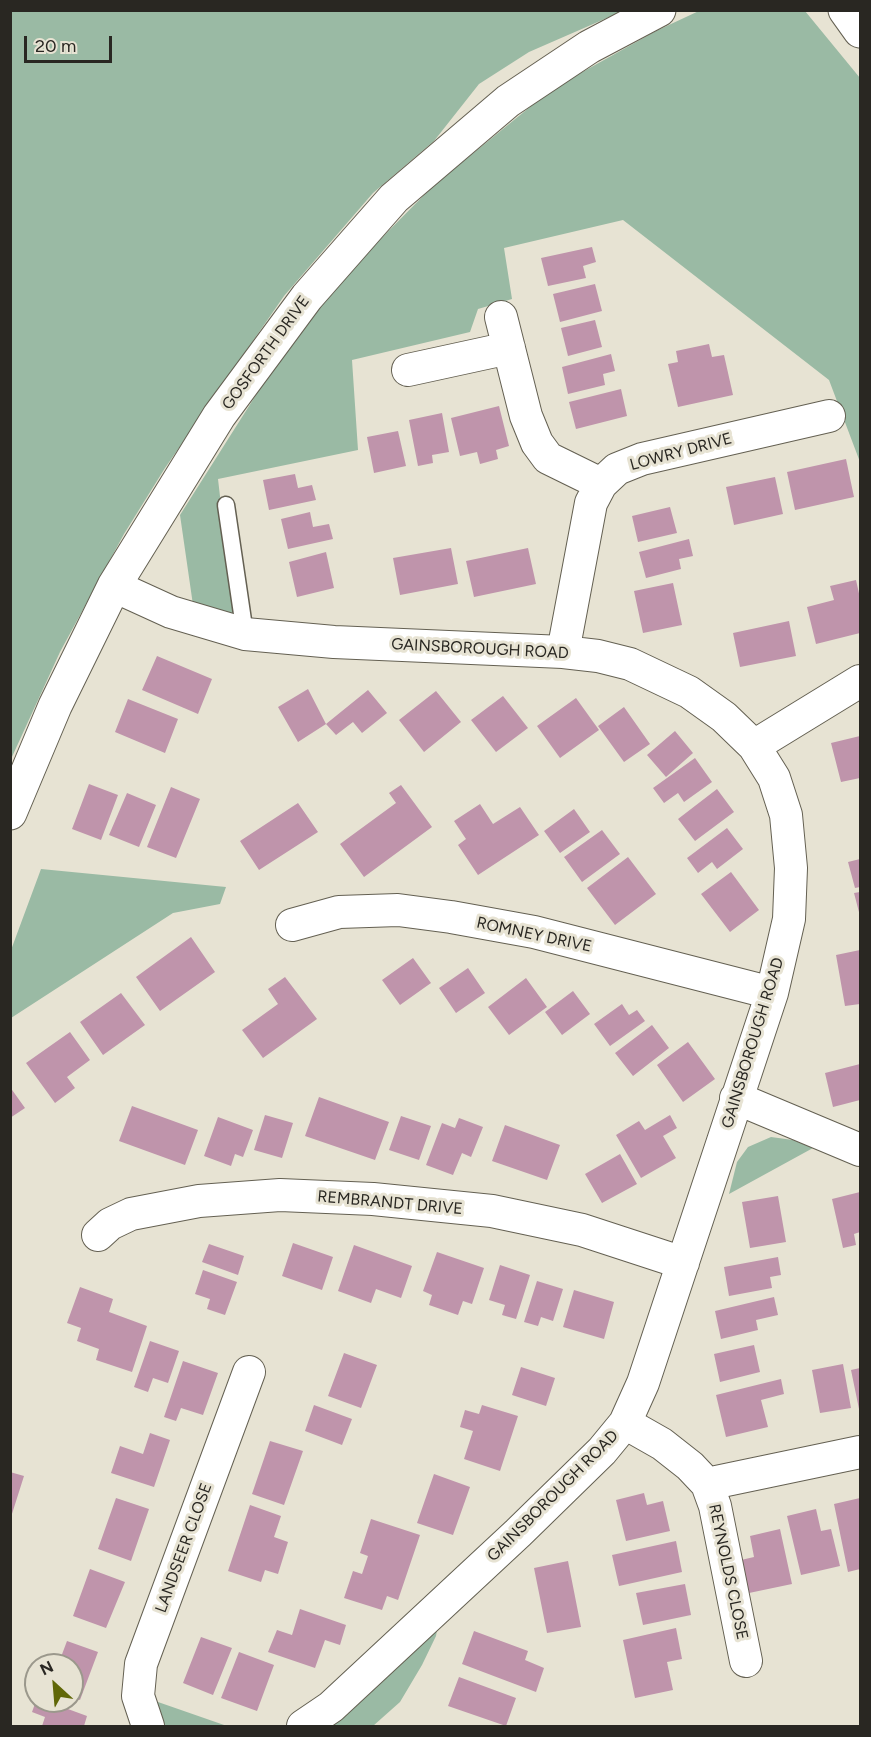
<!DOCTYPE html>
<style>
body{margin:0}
#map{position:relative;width:871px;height:1737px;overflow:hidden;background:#e7e3d3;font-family:Figtree,sans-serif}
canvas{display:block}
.frame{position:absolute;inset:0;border:12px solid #292722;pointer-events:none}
.north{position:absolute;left:24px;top:1653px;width:60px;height:60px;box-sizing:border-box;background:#e7e3d3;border:2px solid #9b988c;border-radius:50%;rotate:334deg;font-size:16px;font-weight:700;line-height:24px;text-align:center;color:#292722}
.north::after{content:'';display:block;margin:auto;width:21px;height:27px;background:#606707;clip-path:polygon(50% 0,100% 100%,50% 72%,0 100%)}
.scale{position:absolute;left:24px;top:36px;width:88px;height:27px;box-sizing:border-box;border:3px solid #292722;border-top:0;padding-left:8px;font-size:18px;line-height:21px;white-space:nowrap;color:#292722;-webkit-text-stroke:4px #e7e3d3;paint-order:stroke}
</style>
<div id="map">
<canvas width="871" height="1737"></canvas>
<div class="frame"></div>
<div class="north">N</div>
<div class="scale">20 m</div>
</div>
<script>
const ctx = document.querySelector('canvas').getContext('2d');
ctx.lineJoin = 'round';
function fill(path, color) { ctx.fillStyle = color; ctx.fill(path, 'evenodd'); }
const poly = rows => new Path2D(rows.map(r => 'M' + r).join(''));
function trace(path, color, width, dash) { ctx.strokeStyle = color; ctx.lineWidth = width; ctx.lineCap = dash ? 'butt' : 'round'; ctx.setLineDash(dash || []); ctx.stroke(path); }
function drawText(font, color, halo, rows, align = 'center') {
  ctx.font = font + ' Figtree,sans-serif'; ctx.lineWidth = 6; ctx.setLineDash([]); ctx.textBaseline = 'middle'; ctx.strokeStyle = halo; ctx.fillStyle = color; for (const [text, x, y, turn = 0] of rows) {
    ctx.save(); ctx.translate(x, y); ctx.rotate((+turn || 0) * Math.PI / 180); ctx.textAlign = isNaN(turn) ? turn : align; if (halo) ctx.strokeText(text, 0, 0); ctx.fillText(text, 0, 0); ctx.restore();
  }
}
const green = poly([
 [701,10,805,11,860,78,860,462,829,380,623,220,504,248,512,299,478,309,470,332,352,360,358,450,218,479,234,618,193,605,180,515,275,365,345,275,433,186,552,89,656,31],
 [11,11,623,11,529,52,479,84,434,141,373,193,284,296,165,468,124,534,60,652,11,759],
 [41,869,226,887,220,904,173,913,11,1018,11,950],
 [771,1137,793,1140,813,1148,729,1194,737,1162,748,1147],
 [438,1625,436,1636,422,1665,400,1702,373,1726,327,1726],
 [158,1702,227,1726,134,1726]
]);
const building = poly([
 [592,247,596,262,583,266,586,278,548,286,541,258],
 [595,284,602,311,560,322,553,294],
 [595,320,602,347,568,356,561,328],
 [709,344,712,357,724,355,733,395,678,407,668,364,678,362,676,351],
 [611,354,615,371,603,374,605,385,568,394,562,367],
 [621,389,627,416,576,429,569,402],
 [499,406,509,446,496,450,498,459,480,464,477,452,460,456,451,418],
 [442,413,449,452,432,455,433,463,418,466,409,420],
 [398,431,406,466,374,473,367,437],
 [846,459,854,497,795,510,787,472],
 [295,474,298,488,312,485,316,500,269,510,263,480],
 [775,477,783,514,734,525,726,487],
 [670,507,677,533,638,542,632,516],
 [310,512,313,527,329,524,333,539,288,549,281,519],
 [689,539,693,556,679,559,681,569,646,578,639,552],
 [451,548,458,584,400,595,393,558],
 [528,548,536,584,474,597,466,561],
 [326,552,334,588,297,597,289,562],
 [856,580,860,598,860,633,816,644,807,607,834,600,830,586],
 [673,583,682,625,643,633,634,591],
 [789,621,796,656,740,667,733,633],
 [157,656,212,679,198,714,142,690],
 [308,689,326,724,298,742,278,707],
 [368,690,387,713,362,733,353,722,336,735,326,724],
 [436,691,461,722,424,752,399,720],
 [503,696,528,728,496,752,471,720],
 [576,698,599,730,560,758,537,726],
 [128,699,178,719,165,753,115,732],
 [624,707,650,744,624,762,598,726],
 [675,731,693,753,666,777,647,755],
 [860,736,860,778,841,782,831,743],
 [695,758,712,782,684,802,678,793,664,803,653,788],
 [89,784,118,795,101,840,72,829],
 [401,785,432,827,364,877,340,844,396,803,389,793],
 [171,787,200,799,176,858,147,847],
 [717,789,734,812,695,841,678,819],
 [127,793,156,805,139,847,109,835],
 [298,803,318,832,259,870,240,841],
 [480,804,493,824,520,807,539,835,478,875,458,845,466,839,454,821],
 [574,809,590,832,560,853,544,831],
 [727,828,743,849,717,869,712,862,698,873,687,858],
 [602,830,620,854,582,882,564,857],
 [628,857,656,894,615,925,587,888],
 [860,859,860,887,855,888,848,862],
 [731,872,759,910,730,932,701,894],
 [860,892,860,916,854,893],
 [191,937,215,972,160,1011,136,977],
 [860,950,860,1004,845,1006,836,955],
 [413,958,431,983,400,1005,382,980],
 [468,968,485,993,456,1013,439,988],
 [285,977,317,1019,263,1058,242,1030,278,1004,268,989],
 [526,978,547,1007,509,1035,488,1007],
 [573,991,590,1014,562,1035,545,1012],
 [121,993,145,1025,103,1055,80,1022],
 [622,1004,629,1015,637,1010,645,1021,610,1046,594,1024],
 [652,1025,669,1048,633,1076,615,1053],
 [70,1032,90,1060,67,1077,75,1088,55,1103,26,1063],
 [688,1042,715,1079,683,1102,657,1065],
 [860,1064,860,1100,833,1107,825,1073],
 [10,1087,25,1108,10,1118],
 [319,1097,389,1122,375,1160,305,1136],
 [132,1106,198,1130,185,1165,119,1141],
 [265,1115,293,1123,282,1158,254,1150],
 [670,1115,677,1128,663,1136,676,1158,641,1178,616,1135,639,1121,645,1130],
 [401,1116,431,1126,419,1160,389,1150],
 [218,1117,253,1130,243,1157,235,1154,231,1166,204,1156],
 [459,1118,483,1127,471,1157,462,1153,453,1175,426,1165,442,1123,455,1128],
 [505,1125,560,1145,547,1180,492,1161],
 [620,1154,637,1184,602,1203,585,1174],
 [860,1192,860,1232,854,1234,856,1245,843,1248,832,1199],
 [778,1196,786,1242,750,1248,742,1202],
 [293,1243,333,1257,322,1290,282,1276],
 [209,1244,244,1256,238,1275,202,1262],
 [354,1245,412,1266,401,1298,376,1289,371,1303,338,1291],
 [437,1252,484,1268,472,1304,463,1301,458,1315,429,1305,432,1295,423,1291],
 [778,1257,781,1275,770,1277,772,1288,729,1296,724,1267],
 [500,1265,530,1275,516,1319,502,1315,505,1305,489,1300],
 [203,1270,237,1282,225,1315,207,1309,210,1299,195,1294],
 [537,1281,563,1289,553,1321,541,1317,538,1326,524,1322],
 [80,1287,113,1299,109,1312,147,1326,132,1372,96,1360,99,1349,77,1341,81,1328,67,1323],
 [574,1290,614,1302,604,1339,563,1327],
 [774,1297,778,1315,756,1320,758,1330,721,1339,715,1311],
 [150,1341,179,1351,168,1383,153,1378,148,1392,134,1387],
 [754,1345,760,1372,720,1382,714,1354],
 [344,1353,377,1365,361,1408,328,1396],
 [183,1361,218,1373,203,1415,181,1408,176,1421,164,1417],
 [843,1364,851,1408,820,1413,812,1370],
 [521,1367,555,1378,546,1406,512,1395],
 [860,1368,860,1409,859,1409,851,1370],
 [781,1379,784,1394,761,1400,768,1427,726,1437,716,1395],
 [314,1405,352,1419,342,1445,305,1431],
 [482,1405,518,1416,500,1471,464,1459,473,1431,460,1427,465,1410,479,1414],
 [150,1433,170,1440,154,1487,111,1473,120,1446,143,1454],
 [270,1441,303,1451,284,1505,252,1494],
 [10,1472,24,1476,11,1517,10,1517],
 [434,1474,470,1487,453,1535,417,1523],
 [644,1493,647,1505,663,1501,670,1531,626,1541,616,1500],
 [116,1498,149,1509,131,1561,98,1549],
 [860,1498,860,1569,848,1572,834,1504],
 [250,1505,281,1516,274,1537,288,1542,278,1574,265,1570,261,1582,228,1571],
 [816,1509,821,1531,831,1529,840,1566,801,1575,787,1516],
 [371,1519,420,1535,398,1600,387,1596,382,1610,344,1598,353,1571,362,1574,368,1556,360,1553],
 [780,1529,792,1584,749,1593,741,1560,754,1557,750,1536],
 [676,1541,682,1572,619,1586,612,1555],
 [568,1561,581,1627,547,1633,534,1568],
 [90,1569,125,1582,106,1628,73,1616],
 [685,1584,691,1615,643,1625,636,1593],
 [300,1609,346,1625,340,1645,325,1640,315,1668,268,1652,277,1630,292,1635],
 [676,1628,682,1659,667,1662,673,1690,635,1698,623,1640],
 [474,1631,528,1651,525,1660,544,1668,536,1692,462,1664],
 [201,1637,232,1648,213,1695,183,1683],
 [67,1641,98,1652,80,1700,72,1697,72,1665,58,1665],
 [239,1652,274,1665,257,1711,221,1698],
 [459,1677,516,1698,506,1726,448,1706],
 [36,1701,46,1701,87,1716,84,1726,42,1726,45,1717,32,1712]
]);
const lane = poly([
 [226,505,245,634]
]);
const street = poly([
 [501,317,526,416,537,443,548,458,601,484],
 [408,370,509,348],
 [114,586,171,612,245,634,334,642,563,652,598,656,630,664,689,692,724,717,754,746,774,778,786,815,791,868,789,919,772,993,643,1383,625,1423,602,1451,518,1533,331,1707,303,1726],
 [563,652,591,503,601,484,617,469,642,459,829,416],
 [754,746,860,681],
 [292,925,339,912,398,910,451,917,534,932,772,993],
 [736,1098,860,1150],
 [98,1235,110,1224,131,1214,199,1201,280,1195,373,1199,492,1211,582,1230,683,1263],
 [625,1423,662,1444,690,1466,707,1484,715,1506,746,1661],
 [707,1484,860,1452],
 [148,1726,138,1696,141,1664,249,1372]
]);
const secondary = poly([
 [10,813,55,706,114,586,219,416,307,297,394,198,508,101,589,47,659,10]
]);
const highway = poly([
 [845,10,860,31]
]);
const streetNames = [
 ["GOSFORTH DRIVE",266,353,-54],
 ["LOWRY DRIVE",681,452,-15],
 ["GAINSBOROUGH ROAD",480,649,3],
 ["ROMNEY DRIVE",534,935,12],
 ["GAINSBOROUGH ROAD",753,1043,-73],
 ["REMBRANDT DRIVE",390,1203,5],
 ["GAINSBOROUGH ROAD",553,1496,-45],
 ["LANDSEER CLOSE",184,1548,-70],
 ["REYNOLDS CLOSE",728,1572,78]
];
fill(green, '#9abaa4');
fill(building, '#bf94ab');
trace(lane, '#646052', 19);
trace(street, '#646052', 34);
trace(secondary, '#646052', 35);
trace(highway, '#646052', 35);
trace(lane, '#fff', 16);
trace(street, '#fff', 32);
trace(secondary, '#fff', 33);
trace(highway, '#fff', 33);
drawText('16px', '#292722', '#e7e3d3', streetNames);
</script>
